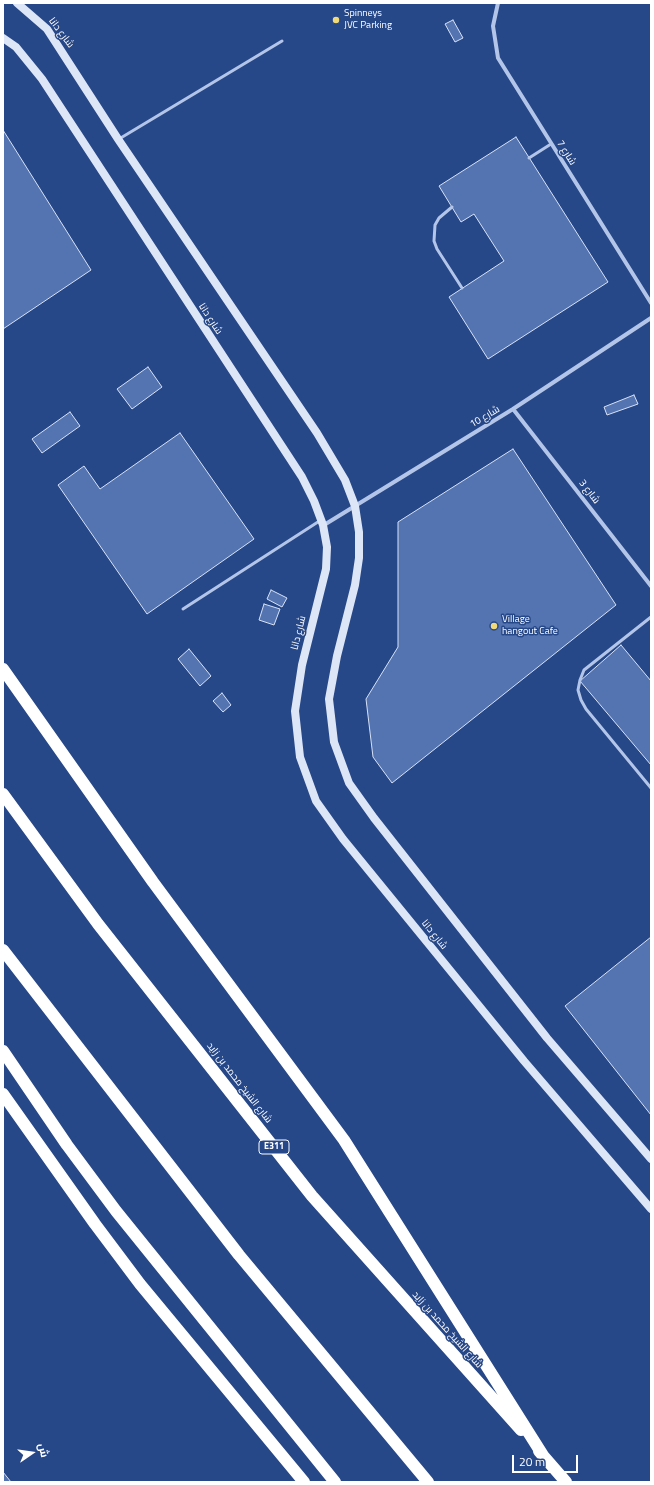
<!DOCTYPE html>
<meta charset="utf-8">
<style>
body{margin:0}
#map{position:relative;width:654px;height:1485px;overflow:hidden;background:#274888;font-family:"Titillium Web",Cairo,sans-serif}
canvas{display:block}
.frame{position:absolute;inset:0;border:4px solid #fff;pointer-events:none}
.north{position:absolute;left:12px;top:1433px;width:40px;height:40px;-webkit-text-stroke:3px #274888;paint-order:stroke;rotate:77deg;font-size:11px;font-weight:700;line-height:16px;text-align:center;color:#fff}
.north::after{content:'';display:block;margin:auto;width:14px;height:18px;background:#fff;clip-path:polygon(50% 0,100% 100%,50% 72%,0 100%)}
.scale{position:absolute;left:512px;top:1455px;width:66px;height:18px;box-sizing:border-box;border:2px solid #fff;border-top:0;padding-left:5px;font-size:12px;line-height:14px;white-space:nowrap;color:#fff;-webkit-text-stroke:3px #274888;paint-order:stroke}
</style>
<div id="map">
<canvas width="654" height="1485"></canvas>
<div class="frame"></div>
<div class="north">ش</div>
<div class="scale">20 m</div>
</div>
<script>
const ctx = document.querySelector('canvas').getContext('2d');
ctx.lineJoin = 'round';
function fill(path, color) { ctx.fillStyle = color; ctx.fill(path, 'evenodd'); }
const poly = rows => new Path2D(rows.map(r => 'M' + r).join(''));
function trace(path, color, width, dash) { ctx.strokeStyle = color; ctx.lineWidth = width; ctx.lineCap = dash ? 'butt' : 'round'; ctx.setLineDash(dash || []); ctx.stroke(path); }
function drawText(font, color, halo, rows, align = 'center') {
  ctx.font = font + ' "Titillium Web",Cairo,sans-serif'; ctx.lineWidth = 3; ctx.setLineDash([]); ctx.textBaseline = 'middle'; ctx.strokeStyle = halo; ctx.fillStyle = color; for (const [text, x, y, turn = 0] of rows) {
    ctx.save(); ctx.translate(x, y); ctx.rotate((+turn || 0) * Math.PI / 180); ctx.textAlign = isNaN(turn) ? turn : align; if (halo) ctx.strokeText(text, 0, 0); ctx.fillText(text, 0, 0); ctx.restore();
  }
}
const building = poly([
 [453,20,463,38,455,42,445,24,453,20],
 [3,130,91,270,3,329,3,130],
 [516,137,608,282,488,359,449,297,504,261,474,214,461,222,439,186,516,137],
 [148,367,162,387,132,409,117,389,148,367],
 [634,395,638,404,607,415,604,407,634,395],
 [70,412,80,426,42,453,32,439,70,412],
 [180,433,254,539,147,614,58,485,84,466,100,489,180,433],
 [513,449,616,605,392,783,373,757,366,699,398,647,398,522,513,449],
 [271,590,287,598,282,607,267,599,271,590],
 [264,604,280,609,274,625,259,620,264,604],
 [621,645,651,681,651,765,580,681,621,645],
 [189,649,211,676,200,686,178,659,189,649],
 [222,693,231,705,223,712,213,701,222,693],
 [651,937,651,1115,565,1006,651,937],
 [3,1472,11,1482,3,1482,3,1472]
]);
const lane = poly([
 [119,139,282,41],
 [529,158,551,144],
 [452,207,439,218,435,225,434,241,437,249,462,288],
 [183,609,321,520],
 [651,617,584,670,580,680,578,690,581,700,586,709,651,788]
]);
const street = poly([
 [498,3,493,26,498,58,651,303],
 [513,409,651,586],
 [324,525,513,409,651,318]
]);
const secondary = poly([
 [17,3,47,29,118,139,317,433,345,480,355,506,359,532,359,558,355,585,337,656,329,699,334,742,349,783,374,818,547,1038,651,1159],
 [3,38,16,47,42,79,302,477,314,501,323,525,327,547,326,569,302,665,295,711,300,757,316,801,343,839,524,1061,651,1209]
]);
const highway = poly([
 [3,669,153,882,344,1140,544,1457],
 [3,794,98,924,312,1196,521,1430],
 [3,950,239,1255,428,1482],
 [3,1051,67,1145,116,1211,335,1482],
 [3,1094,95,1224,140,1284,304,1482],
 [539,1451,566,1482]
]);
const markers = [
 [336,20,4,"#f1da79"],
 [494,626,4,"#f1da79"]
];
const shields = [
 [274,1147,30]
];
const shieldNames = [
 ["E311",274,1147]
];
const poiNames = [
 ["Spinneys",344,14],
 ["JVC Parking",344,26],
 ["Village",502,620],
 ["hangout Cafe",502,632]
];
const streetNames = [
 ["شارع دانا",61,33,53],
 ["شارع 7",566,153,58],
 ["شارع دانا",210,319,57],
 ["شارع 10",485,417,-31],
 ["شارع 3",589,492,52],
 ["شارع دانا",299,633,-76],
 ["شارع دانا",434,935,51],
 ["شارع الشيخ محمد بن زايد",239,1083,52],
 ["شارع الشيخ محمد بن زايد",447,1330,48]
];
fill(building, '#5474b1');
trace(building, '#d7e2f7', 1);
trace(lane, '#b3c6e9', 3);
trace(street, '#b3c6e9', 4);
trace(secondary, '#dde6f7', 8);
trace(highway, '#fff', 12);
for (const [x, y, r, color] of markers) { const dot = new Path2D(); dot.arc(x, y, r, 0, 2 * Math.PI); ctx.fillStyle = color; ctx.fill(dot); trace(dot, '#274888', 1.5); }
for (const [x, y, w] of shields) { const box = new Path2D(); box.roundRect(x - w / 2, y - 7, w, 14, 3); ctx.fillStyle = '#274888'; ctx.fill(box); trace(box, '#fff', 1); }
drawText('bold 9px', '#fff', null, shieldNames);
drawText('10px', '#fff', '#274888', poiNames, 'left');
drawText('10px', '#fff', '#274888', streetNames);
</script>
